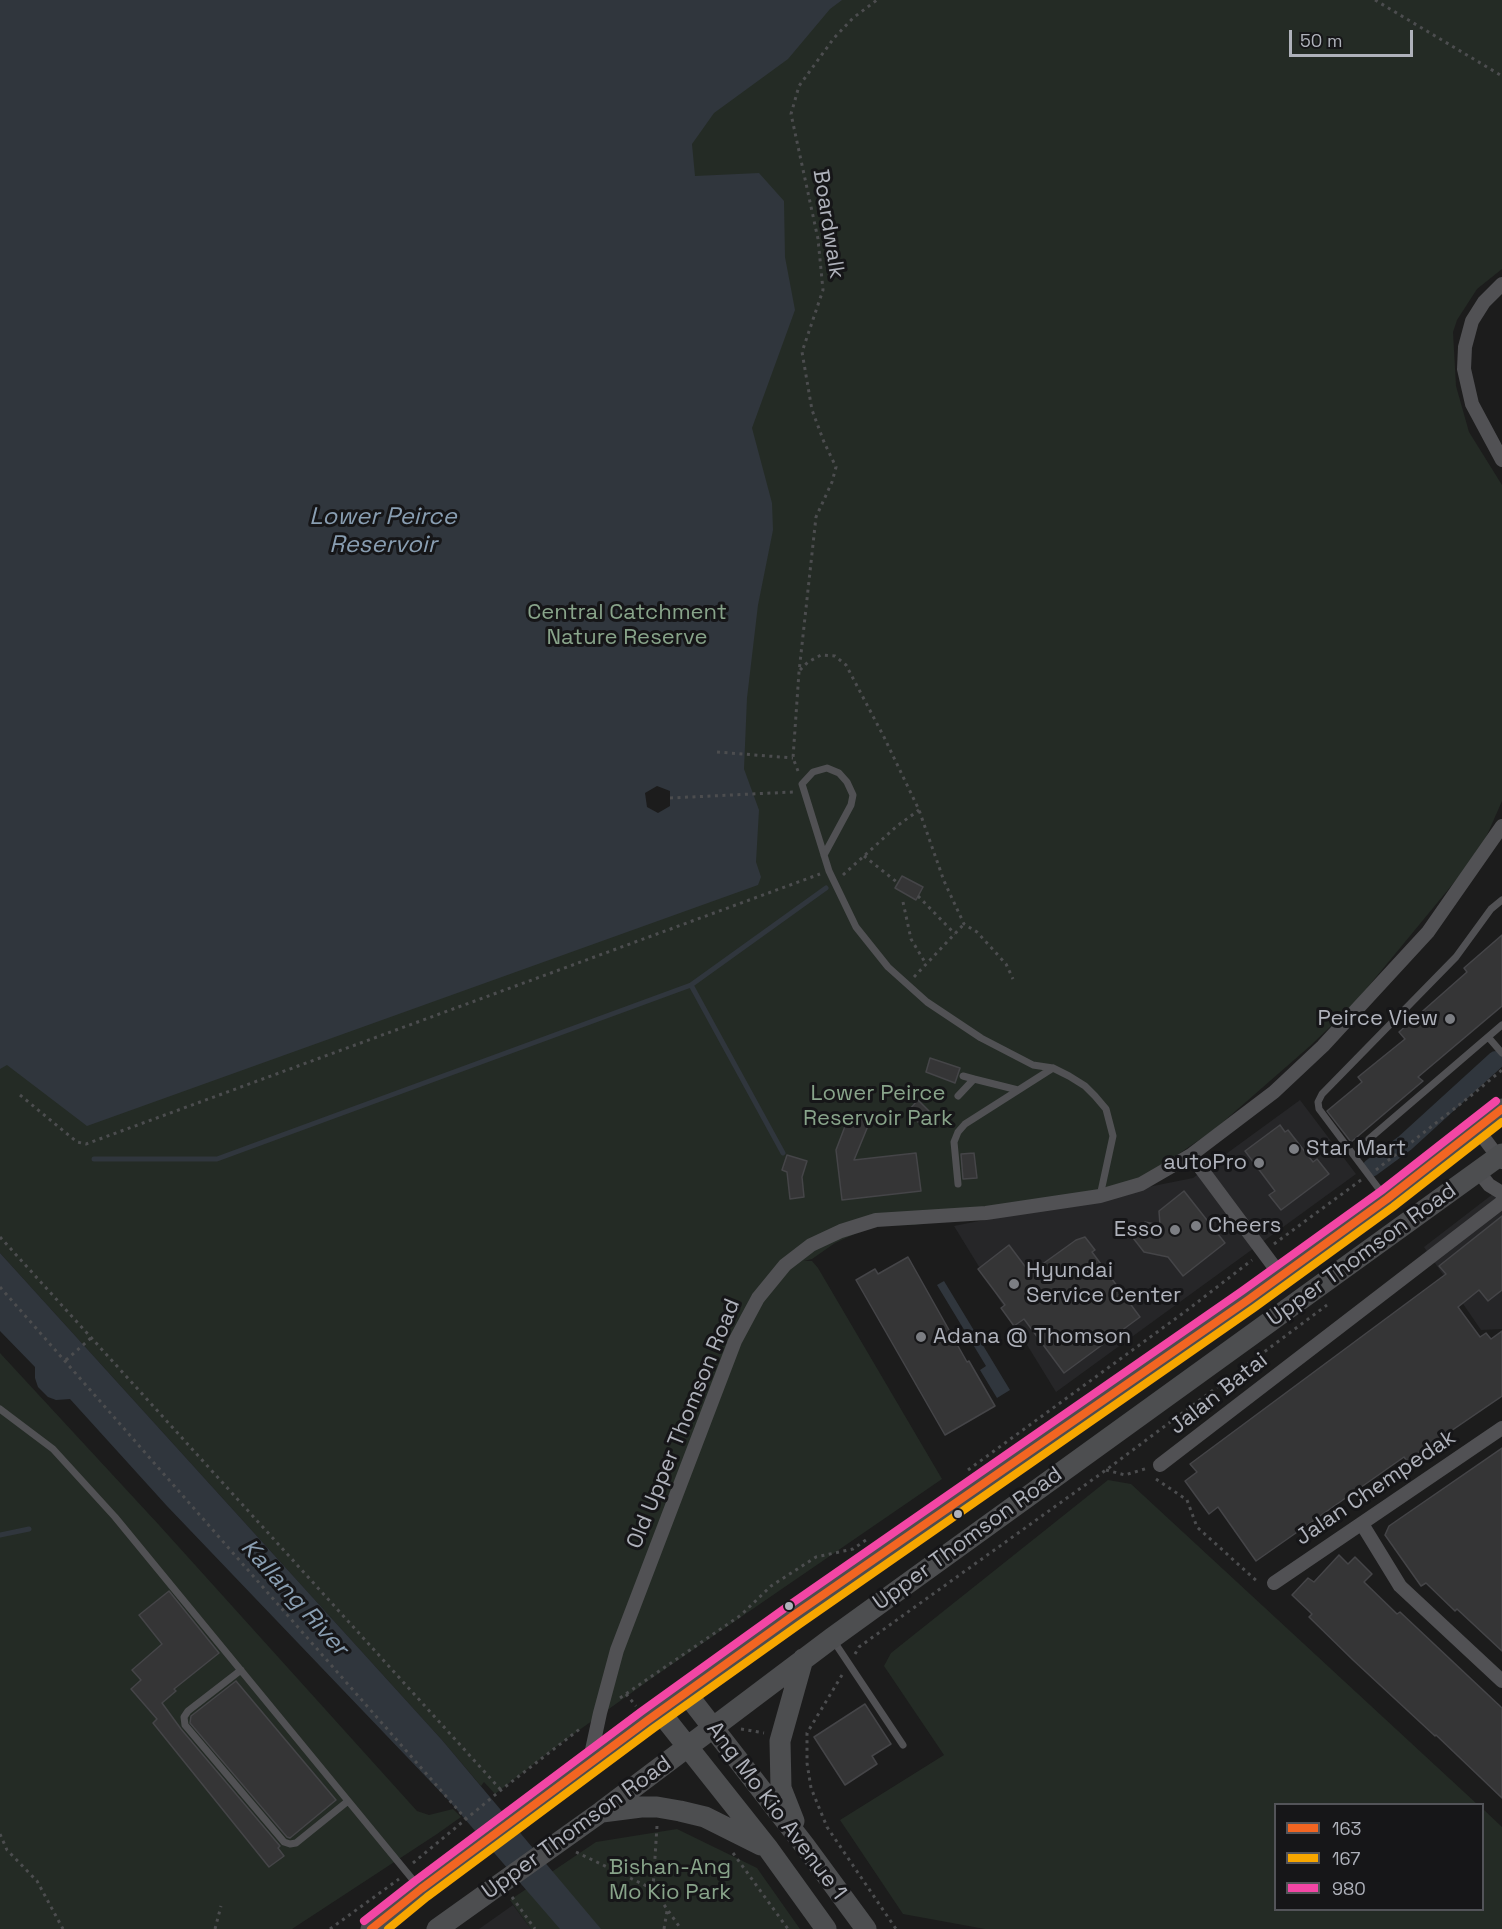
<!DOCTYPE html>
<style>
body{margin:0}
#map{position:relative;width:1502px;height:1929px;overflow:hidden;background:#1c1c1c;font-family:"Space Grotesk",sans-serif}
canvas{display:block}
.legend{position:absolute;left:1274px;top:1803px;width:210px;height:108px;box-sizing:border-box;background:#161618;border:2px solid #535459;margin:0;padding:8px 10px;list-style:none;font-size:18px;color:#afb2bb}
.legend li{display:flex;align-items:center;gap:12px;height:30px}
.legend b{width:30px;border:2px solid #535459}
.scale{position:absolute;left:1289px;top:30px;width:124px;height:27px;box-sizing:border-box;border:3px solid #afb2bb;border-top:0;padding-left:8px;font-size:18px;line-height:21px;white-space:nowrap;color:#afb2bb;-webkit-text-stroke:4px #161618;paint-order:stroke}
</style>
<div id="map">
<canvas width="1502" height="1929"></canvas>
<ul class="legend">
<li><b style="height:8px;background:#f26522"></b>163</li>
<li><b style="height:8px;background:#f7a600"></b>167</li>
<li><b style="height:8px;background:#f346a5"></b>980</li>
</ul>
<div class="scale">50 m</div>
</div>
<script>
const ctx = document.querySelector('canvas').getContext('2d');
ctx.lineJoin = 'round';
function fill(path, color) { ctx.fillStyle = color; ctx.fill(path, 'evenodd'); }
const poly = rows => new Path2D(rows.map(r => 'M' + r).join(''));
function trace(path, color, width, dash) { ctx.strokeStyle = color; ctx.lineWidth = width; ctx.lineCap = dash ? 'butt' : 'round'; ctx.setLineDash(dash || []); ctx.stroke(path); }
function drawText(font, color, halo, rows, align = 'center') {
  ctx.font = font + ' "Space Grotesk",sans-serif'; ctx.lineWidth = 6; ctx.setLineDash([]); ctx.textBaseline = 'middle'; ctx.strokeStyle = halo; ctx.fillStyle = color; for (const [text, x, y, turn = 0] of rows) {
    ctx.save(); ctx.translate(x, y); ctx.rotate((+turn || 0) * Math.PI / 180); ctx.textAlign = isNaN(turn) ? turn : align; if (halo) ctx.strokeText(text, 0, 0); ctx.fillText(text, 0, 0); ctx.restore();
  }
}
const built = poly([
 [1300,1100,1356,1174,1056,1392,954,1226,1193,1178],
 [1502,1187,1502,1329,1481,1330,1424,1247],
 [513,1905,531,1929,479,1929]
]);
const green = poly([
 [0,0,1502,0,1502,269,1477,289,1457,320,1453,332,1456,386,1469,432,1502,485,1502,801,1480,851,1353,1005,1310,1046,1215,1129,1145,1177,1100,1196,915,1225,872,1226,835,1243,812,1259,804,1261,812,1261,818,1268,942,1479,658,1674,561,1743,495,1794,484,1782,481,1786,442,1740,0,1253],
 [0,1353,159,1525,417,1811,429,1815,453,1809,461,1817,437,1834,292,1929,0,1929],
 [1108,1480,1131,1484,1477,1804,1276,1804,1276,1910,1482,1910,1483,1809,1502,1827,1502,1929,985,1929,903,1914,840,1820,944,1755,884,1666,891,1653],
 [677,1829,757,1868,800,1929,531,1929,510,1900,596,1842]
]);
const water = poly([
 [0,0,842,0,830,9,788,59,714,113,692,144,695,176,759,173,784,201,785,257,795,310,752,428,772,503,773,530,758,605,747,698,744,769,759,810,756,862,761,877,758,885,87,1126,7,1065,0,1069],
 [0,1253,442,1740,601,1929,560,1929,451,1803,167,1506,70,1399,56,1400,48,1397,38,1387,35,1378,35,1367,0,1331],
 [944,1281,1010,1390,997,1398,980,1370,986,1366,937,1285]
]);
const pier = poly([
 [657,786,670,791,670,806,658,813,647,807,645,793]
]);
const stream = poly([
 [691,985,826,888],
 [94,1159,217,1159,691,985,783,1153],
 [0,1535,29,1529]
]);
const canal = poly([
 [1371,1168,1405,1143,1496,1060]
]);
const building = poly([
 [902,876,923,887,916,900,895,888,902,876],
 [1502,935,1502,1006,1418,1077,1423,1081,1351,1142,1327,1111,1362,1082,1358,1077,1405,1039,1399,1032,1467,972,1464,968,1502,935],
 [930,1058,960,1068,955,1083,926,1072,930,1058],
 [918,1100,929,1111,918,1122,908,1111,918,1100],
 [850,1113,870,1121,854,1160,916,1153,921,1191,842,1200,836,1150,850,1113],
 [1280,1125,1285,1132,1288,1130,1313,1162,1317,1159,1329,1174,1281,1210,1269,1195,1275,1191,1245,1151,1280,1125],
 [974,1153,977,1178,963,1179,961,1154,974,1153],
 [787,1155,807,1161,802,1177,804,1197,790,1199,787,1172,782,1170,787,1155],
 [1184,1191,1225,1243,1183,1276,1168,1257,1144,1252,1130,1234,1145,1222,1160,1225,1159,1211,1184,1191],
 [1502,1216,1502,1290,1488,1301,1479,1290,1458,1307,1480,1337,1486,1333,1491,1339,1502,1331,1502,1396,1407,1461,1404,1457,1256,1561,1218,1507,1209,1514,1185,1481,1197,1472,1190,1464,1446,1274,1439,1266,1502,1216],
 [1085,1237,1095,1250,1092,1252,1140,1317,1064,1373,1024,1319,1014,1326,1001,1308,1005,1305,978,1269,1009,1245,1030,1273,1076,1240,1085,1237],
 [908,1257,967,1362,969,1361,995,1406,945,1435,856,1280,875,1269,878,1274,908,1257],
 [1502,1448,1502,1651,1457,1609,1455,1611,1426,1583,1421,1586,1385,1535,1389,1526,1502,1448],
 [1339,1555,1348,1564,1355,1557,1372,1574,1364,1582,1397,1614,1400,1612,1502,1708,1502,1798,1436,1735,1435,1736,1353,1660,1309,1617,1312,1614,1292,1595,1308,1578,1314,1582,1339,1555],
 [169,1591,219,1653,174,1689,176,1691,162,1703,181,1729,280,1846,278,1848,284,1856,269,1867,153,1723,157,1719,131,1689,141,1680,132,1670,162,1644,139,1615,169,1591],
 [236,1681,336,1800,290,1838,287,1837,190,1723,191,1716,236,1681],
 [865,1704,891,1744,872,1756,877,1764,845,1785,814,1737,865,1704]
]);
const path = poly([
 [1375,0,1502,76],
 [800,670,808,662,821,655,835,656,846,665,884,737,919,810,944,881,964,924,977,932,1006,964,1013,979],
 [717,752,793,758],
 [798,771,793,758,799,672,816,517,832,482,836,467,824,442,812,410,802,352,823,290,818,239,791,114,799,86,834,38,853,18,877,0],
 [670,798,793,792],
 [864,856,898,883],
 [843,875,897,826,919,810],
 [918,896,955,934],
 [903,902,911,939,926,964],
 [914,977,964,924],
 [20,1095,77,1142,86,1144,820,874],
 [1376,1170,1473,1094,1502,1070],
 [0,1237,501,1790],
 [1274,1244,1361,1180],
 [0,1287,466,1819],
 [66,1360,91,1338],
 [968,1470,1186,1311,1252,1260],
 [1106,1470,1125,1475,1148,1468],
 [1156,1479,1187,1500,1197,1527,1259,1583],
 [855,1654,859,1647,1106,1470,1327,1305],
 [842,1675,807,1733,807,1763,811,1788,827,1827,896,1929],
 [626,1694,636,1706],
 [620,1698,741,1615,771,1586,816,1557,853,1549,866,1540],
 [741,1729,764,1733],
 [657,1826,653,1889,681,1929],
 [0,1834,7,1850,37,1881,63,1929],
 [576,1852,653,1889],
 [733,1853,788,1929],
 [413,1863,501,1790,581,1728],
 [512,1897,535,1929],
 [215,1929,221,1906],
 [330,1929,399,1879],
 [664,1929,667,1911]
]);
const service = poly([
 [824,855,851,805,853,795,847,782,839,773,827,768,813,772,802,784,829,871,856,927,888,967,927,1002,981,1038,1033,1065,1053,1068,1069,1076,1085,1086,1095,1096,1106,1109,1113,1136,1100,1196],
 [1489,1038,1502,1053],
 [963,1076,974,1079],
 [958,1096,974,1079,1018,1090],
 [1369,1139,1502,1025],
 [958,1184,954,1142,958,1132,965,1124,1053,1068],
 [1385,1197,1319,1109,1318,1102,1322,1094,1456,957,1491,909,1502,900],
 [0,1409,53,1449,115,1517,418,1886],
 [833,1640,903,1745],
 [241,1670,188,1711,184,1717,185,1725,284,1842,290,1844,296,1843,348,1801]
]);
const minor = poly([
 [1502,284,1484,302,1472,321,1465,347,1464,369,1472,404,1502,460],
 [1477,1129,1502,1162],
 [1191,1155,1281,1276],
 [1478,1171,1489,1185,1502,1193],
 [1160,1465,1502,1202],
 [1362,1524,1400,1586,1502,1681],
 [1274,1583,1502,1428],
 [589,1764,600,1713,617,1650,735,1341,758,1298,785,1265,811,1245,841,1231,876,1220,986,1213,1100,1196,1141,1184,1191,1155,1274,1092,1323,1046,1428,932,1502,826]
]);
const primary = poly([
 [686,1693,805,1846,866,1929],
 [660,1712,767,1847,826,1929],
 [602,1812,641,1807,657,1807,680,1811,705,1817,761,1845],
 [794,1821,781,1788,780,1741,803,1659],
 [371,1929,421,1889,648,1720,794,1615,1248,1300,1387,1199,1502,1109],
 [437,1929,601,1812,832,1638,1502,1154]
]);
const bus1 = poly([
 [371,1929,421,1889,648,1720,794,1615,1248,1300,1387,1199,1502,1109]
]);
const bus2 = poly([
 [388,1929,427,1897,654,1728,800,1624,1254,1308,1393,1207,1502,1122]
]);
const bus3 = poly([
 [364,1921,415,1881,642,1711,788,1606,1242,1291,1381,1191,1496,1101]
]);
const markers = [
 [1450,1019,6,"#7c7e83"],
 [1294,1149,6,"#7c7e83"],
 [1259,1163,6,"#7c7e83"],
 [1196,1226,6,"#7c7e83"],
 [1175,1230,6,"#7c7e83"],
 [1014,1284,6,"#7c7e83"],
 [921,1337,6,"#7c7e83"],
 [958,1514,5,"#afb2bb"],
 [789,1606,5,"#afb2bb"]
];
const streetNames = [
 ["Boardwalk",828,224,81],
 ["Upper Thomson Road",1362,1255,-36],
 ["Jalan Batai",1219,1394,-38],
 ["Old Upper Thomson Road",684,1424,-68],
 ["Jalan Chempedak",1376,1488,-34],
 ["Upper Thomson Road",968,1539,-36],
 ["Ang Mo Kio Avenue 1",776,1811,53],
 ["Upper Thomson Road",577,1828,-36]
];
const parkNames = [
 ["Central Catchment",627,613],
 ["Nature Reserve",627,638],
 ["Lower Peirce",878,1094],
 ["Reservoir Park",878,1119],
 ["Bishan-Ang",670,1868],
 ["Mo Kio Park",670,1893]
];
const poiNames = [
 ["Peirce View",1438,1019,"right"],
 ["Star Mart",1306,1149],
 ["autoPro",1247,1163,"right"],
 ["Cheers",1208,1226],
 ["Esso",1163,1230,"right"],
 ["Hyundai",1026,1271],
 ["Service Center",1026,1296],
 ["Adana @ Thomson",933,1337]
];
const waterNames = [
 ["Lower Peirce",383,517],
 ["Reservoir",383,545],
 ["Kallang River",294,1598,48]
];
fill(built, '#262628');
fill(green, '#242b25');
fill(water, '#30363d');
fill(pier, '#1c1c1c');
trace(stream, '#30363d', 5);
trace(canal, '#30363d', 18);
fill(building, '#353536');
trace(building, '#454548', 1.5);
trace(path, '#4c4d4f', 3, [3, 4.5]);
trace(service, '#515154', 7);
trace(minor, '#515154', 14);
trace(primary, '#4d4e50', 21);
trace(bus1, '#f26522', 8);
trace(bus2, '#f7a600', 8);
trace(bus3, '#f346a5', 8);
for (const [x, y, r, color] of markers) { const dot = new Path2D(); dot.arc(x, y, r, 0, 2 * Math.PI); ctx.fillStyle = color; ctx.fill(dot); trace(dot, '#161618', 2); }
drawText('22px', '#afb2bb', '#161618', streetNames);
drawText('22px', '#88a48a', '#161618', parkNames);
drawText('22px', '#afb2bb', '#161618', poiNames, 'left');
drawText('italic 24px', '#899eb2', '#161618', waterNames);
</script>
